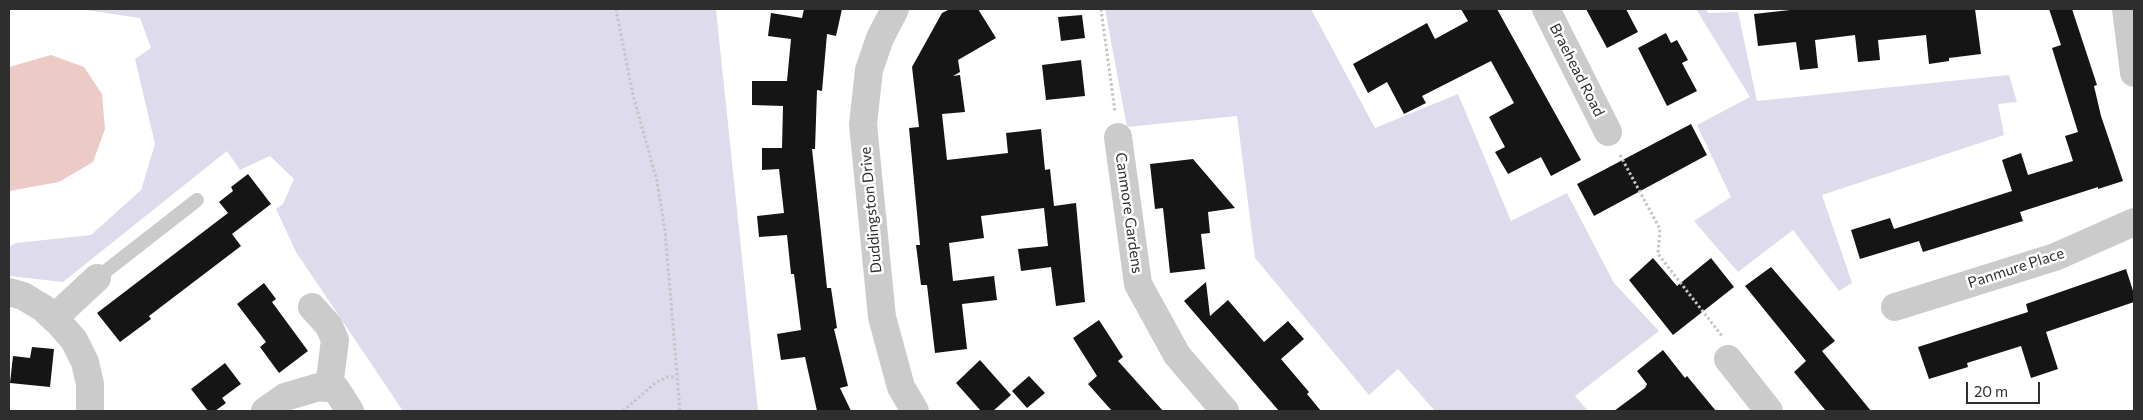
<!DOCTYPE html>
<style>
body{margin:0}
#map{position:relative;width:2143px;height:420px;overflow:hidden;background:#fff;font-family:Commissioner,sans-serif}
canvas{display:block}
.frame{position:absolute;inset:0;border:10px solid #2e2e2e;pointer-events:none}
.scale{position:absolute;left:1966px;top:382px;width:74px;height:22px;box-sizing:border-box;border:2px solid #2e2e2e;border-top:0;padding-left:6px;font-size:15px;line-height:18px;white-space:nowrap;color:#2e2e2e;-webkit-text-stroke:4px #fff;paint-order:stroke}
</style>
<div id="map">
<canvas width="2143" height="420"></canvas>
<div class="frame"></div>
<div class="scale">20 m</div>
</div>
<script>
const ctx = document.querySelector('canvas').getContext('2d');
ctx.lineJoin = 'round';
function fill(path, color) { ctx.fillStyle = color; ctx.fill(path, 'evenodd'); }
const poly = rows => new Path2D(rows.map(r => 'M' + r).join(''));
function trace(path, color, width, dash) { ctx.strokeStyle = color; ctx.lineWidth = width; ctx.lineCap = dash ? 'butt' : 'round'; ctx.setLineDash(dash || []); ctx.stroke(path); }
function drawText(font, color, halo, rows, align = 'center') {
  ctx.font = font + ' Commissioner,sans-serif'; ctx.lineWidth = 5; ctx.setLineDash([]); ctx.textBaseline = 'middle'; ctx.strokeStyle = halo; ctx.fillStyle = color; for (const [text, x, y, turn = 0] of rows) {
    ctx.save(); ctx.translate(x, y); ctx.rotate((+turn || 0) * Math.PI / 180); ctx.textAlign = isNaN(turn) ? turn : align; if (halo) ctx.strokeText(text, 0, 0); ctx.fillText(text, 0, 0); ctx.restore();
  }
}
const green = poly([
 [79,9,716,9,758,411,403,411,296,252,276,209,283,204,294,179,270,156,240,170,227,151,63,282,9,276,9,247,16,243,91,235,141,190,155,144,135,59,151,48,140,18],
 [1105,9,1311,9,1375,128,1458,94,1511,221,1567,193,1614,283,1659,331,1575,396,1588,411,1435,411,1398,369,1369,395,1255,258,1237,116,1127,127],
 [1696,9,1706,9,1708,13,1738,12,1757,101,2009,75,2017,102,1998,104,2004,135,1822,195,1852,283,1839,291,1793,230,1738,272,1694,221,1731,197,1697,125,1750,97]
]);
const water = poly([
 [51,55,84,67,102,94,105,129,93,162,59,182,9,191,9,67]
]);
const building = poly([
 [804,9,842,9,836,36,827,34,822,91,817,90,815,149,812,149,827,288,831,288,837,328,834,329,848,386,840,388,851,411,817,411,805,357,781,360,777,334,801,330,794,274,791,274,787,235,759,237,757,216,784,213,779,169,762,170,762,148,782,148,783,106,752,105,752,81,787,81,791,39,768,36,771,13,802,18],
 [950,9,978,9,996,38,958,60,960,72,953,76,960,75,965,112,942,114,947,160,1008,153,1006,133,1041,129,1045,170,1050,169,1054,206,1076,203,1085,302,1056,306,1051,267,1021,271,1018,249,1048,246,1044,208,981,216,984,238,949,243,953,281,994,276,997,300,962,304,967,349,935,353,927,285,921,285,916,245,920,245,909,128,919,127,912,67,942,13],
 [1461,9,1497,9,1581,160,1551,176,1541,157,1508,174,1495,152,1505,147,1489,117,1514,103,1491,61,1422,96,1426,103,1404,114,1387,82,1368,93,1353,64,1427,23,1435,39,1468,21],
 [1586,9,1626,9,1638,32,1607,48],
 [1799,9,1975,9,1981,54,1949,58,1949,61,1929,64,1926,35,1878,40,1880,60,1858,62,1855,35,1815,40,1818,68,1800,70,1796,42,1758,46,1754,14],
 [2049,9,2072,9,2097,85,2094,86,2101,116,2123,181,2098,189,2098,187,2020,212,2023,221,1923,252,1919,241,1860,259,1851,230,1890,218,1894,229,2012,191,2002,160,2021,153,2028,175,2073,161,2065,136,2078,132,2052,48,2061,45],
 [1082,15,1085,38,1061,41,1058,17],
 [1666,33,1671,43,1677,40,1688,60,1682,63,1697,91,1667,106,1638,48],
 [1081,60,1085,96,1046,100,1042,65],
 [1691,124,1707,155,1594,216,1577,184],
 [1193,159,1235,208,1208,212,1210,233,1201,234,1205,269,1170,273,1163,208,1155,209,1150,164],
 [248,174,271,204,232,234,241,246,149,316,151,319,120,342,97,313,228,213,219,202,233,191,231,187],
 [1653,258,1677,286,1711,258,1734,287,1673,335,1629,280],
 [1771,267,1835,341,1822,351,1871,411,1826,411,1794,372,1806,361,1745,286],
 [2126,269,2134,294,2134,302,2046,332,2058,369,2031,378,2021,346,1967,363,1968,367,1929,379,1918,347,2028,312,2026,304],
 [1206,282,1210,316,1228,300,1264,342,1288,321,1304,339,1281,359,1309,392,1307,394,1321,411,1279,411,1184,301],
 [264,283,276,299,272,302,308,351,279,373,260,347,266,342,237,304],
 [1099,320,1123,357,1118,361,1163,411,1112,411,1088,384,1097,376,1073,338],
 [32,347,54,349,50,387,10,383,13,356,30,358],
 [1663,350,1685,378,1687,376,1716,411,1614,411,1645,388,1647,384,1637,371],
 [980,360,1011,395,993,411,981,411,956,383],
 [225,363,241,384,222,398,226,403,215,411,208,411,191,389],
 [1029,376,1045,393,1027,408,1012,391]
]);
const path = poly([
 [616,9,633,95,657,181,665,230,680,411],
 [1101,9,1115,112],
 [1620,155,1660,229,1658,254,1722,336],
 [623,411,655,383,667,377,676,377]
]);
const service = poly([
 [97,278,197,200]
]);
const minor = poly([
 [895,9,880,38,869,70,863,124,882,317,901,387,915,411],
 [1546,9,1608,132],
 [2126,9,2134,73],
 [1118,137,1138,284,1177,355,1225,411],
 [9,292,23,296,43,308,59,323,74,340,85,362,90,384,90,411],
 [312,307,329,326,335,340,329,387],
 [1895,307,2055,257,2134,222],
 [54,318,97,278],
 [1728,359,1769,411],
 [265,411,285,397,319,387,336,389,350,411]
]);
const streetNames = [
 ["Braehead Road",1577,70,63],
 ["Duddingston Drive",871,210,-95],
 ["Canmore Gardens",1129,213,82],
 ["Panmure Place",2016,268,-18]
];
fill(green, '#dedbec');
fill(water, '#eccac6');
fill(building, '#151515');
trace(path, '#c5c5c5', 3, [2.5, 2.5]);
trace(service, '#cbcbcb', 14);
trace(minor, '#cbcbcb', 28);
drawText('15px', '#2e2e2e', '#fff', streetNames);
</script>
